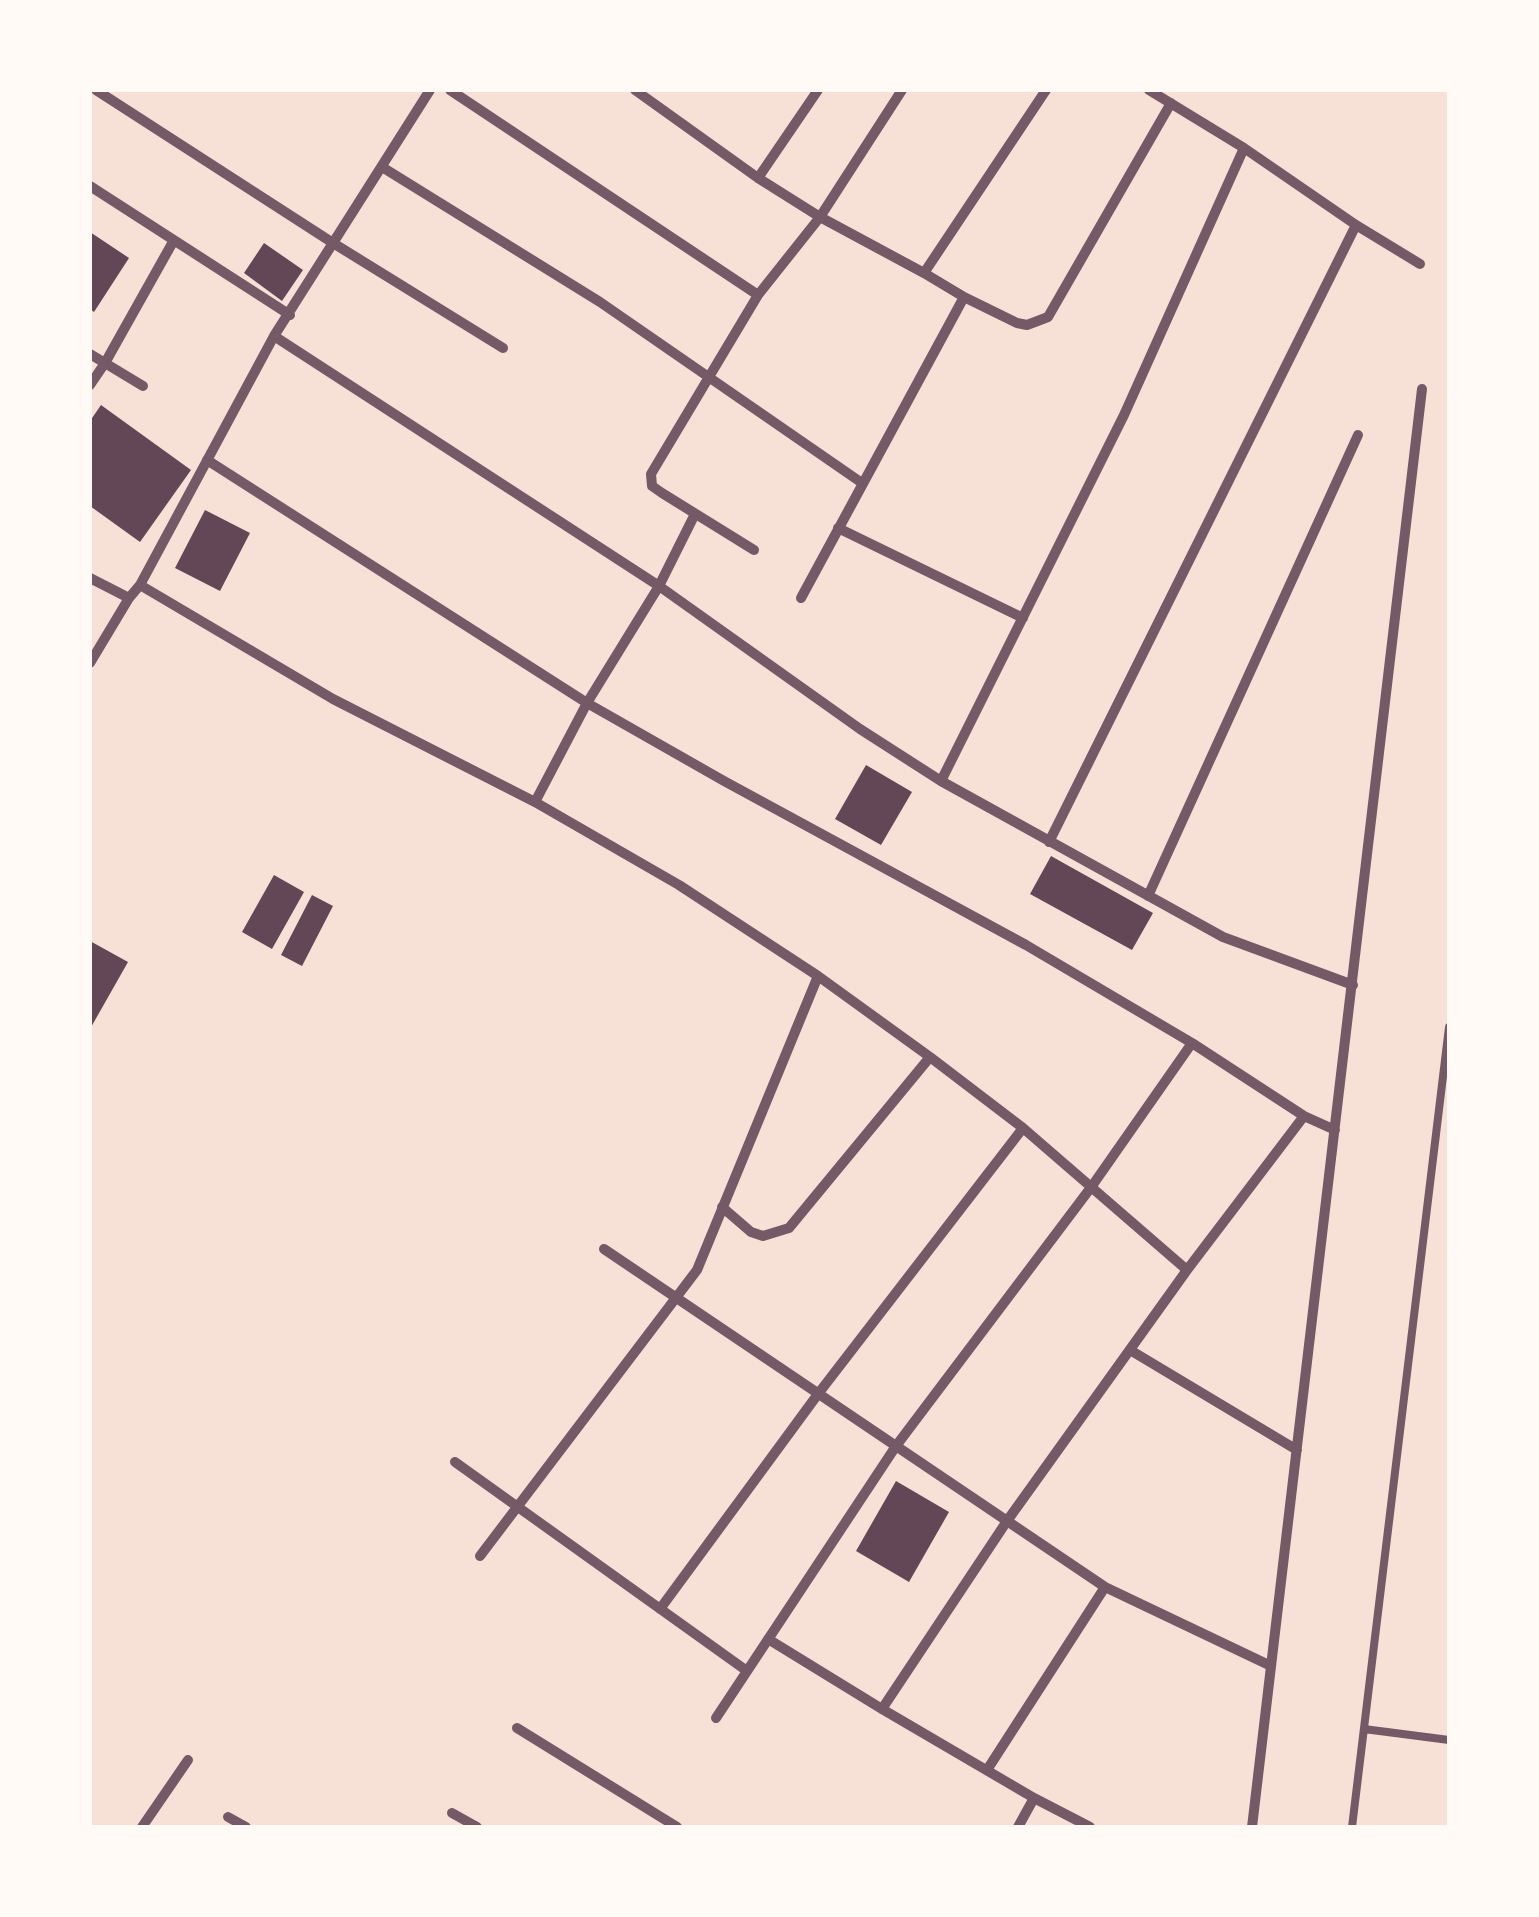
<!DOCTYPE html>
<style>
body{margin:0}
#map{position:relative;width:1539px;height:1917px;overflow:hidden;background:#f7e1d7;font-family:Karla,sans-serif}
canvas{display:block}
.frame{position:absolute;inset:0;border:92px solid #fffaf5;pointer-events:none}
</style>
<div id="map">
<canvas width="1539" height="1917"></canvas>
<div class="frame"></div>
</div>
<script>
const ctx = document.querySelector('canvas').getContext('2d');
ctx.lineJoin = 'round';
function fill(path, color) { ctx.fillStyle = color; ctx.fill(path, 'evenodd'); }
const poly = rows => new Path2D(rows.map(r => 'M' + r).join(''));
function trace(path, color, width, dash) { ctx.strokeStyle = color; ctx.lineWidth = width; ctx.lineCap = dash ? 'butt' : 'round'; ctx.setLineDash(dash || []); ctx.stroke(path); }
const building = poly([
 [90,232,129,258,94,312,90,309],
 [264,243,303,270,282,301,244,273],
 [101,405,191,470,140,542,90,506,90,421],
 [205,510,250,533,220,591,175,568],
 [866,765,912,792,881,845,835,819],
 [1051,856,1153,913,1132,950,1030,894],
 [274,875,304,892,272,949,242,932],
 [312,895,333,906,302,966,281,955],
 [90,941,128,962,90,1029],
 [896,1481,949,1512,909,1582,856,1551]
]);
const service = poly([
 [1364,1729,1449,1740],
 [1352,1827,1449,1027]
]);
const minor = poly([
 [96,90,333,243,503,348],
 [450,90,758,295],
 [635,90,758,178,820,217,924,273,964,297,1017,323,1027,325,1048,317,1171,103],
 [1149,90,1244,148,1356,225,1420,264],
 [382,167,600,302,862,483],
 [758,178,818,90],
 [90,186,290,315],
 [924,273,1046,90],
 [274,336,659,586,860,729,941,781,1223,937,1353,985],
 [90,354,143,386],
 [90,385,105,363,174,240],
 [207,460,587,703,724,781,1026,945,1192,1043,1304,1116,1335,1130],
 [838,528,1023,618],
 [754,550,662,493,652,486,651,474,758,295,820,217,902,90],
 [90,578,129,598],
 [140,585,333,699,535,802,679,885,818,976,930,1057,1023,1128,1187,1270],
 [801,598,964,297],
 [90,663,129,598,140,585,274,336,430,90],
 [941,781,1124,415,1244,148],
 [535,802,587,703,659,586,695,514],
 [1049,842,1356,225],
 [1148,896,1358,435],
 [722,1207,751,1232,763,1236,789,1228,930,1057],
 [604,1249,1105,1587,1271,1666],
 [1130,1350,1297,1450],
 [455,1462,747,1671],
 [480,1556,697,1270,818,976],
 [660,1609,818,1394,1023,1128],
 [768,1639,882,1709,1034,1798,1090,1827],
 [882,1709,1007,1521,1187,1270,1304,1116],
 [716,1718,896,1446,1092,1186,1192,1043],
 [517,1728,677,1827],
 [987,1770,1105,1587],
 [452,1813,477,1827],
 [228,1817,246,1827],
 [142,1827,188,1760],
 [1018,1827,1034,1798],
 [1252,1827,1422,389]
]);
fill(building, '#644757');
trace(service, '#755966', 8);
trace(minor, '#755966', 10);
</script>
